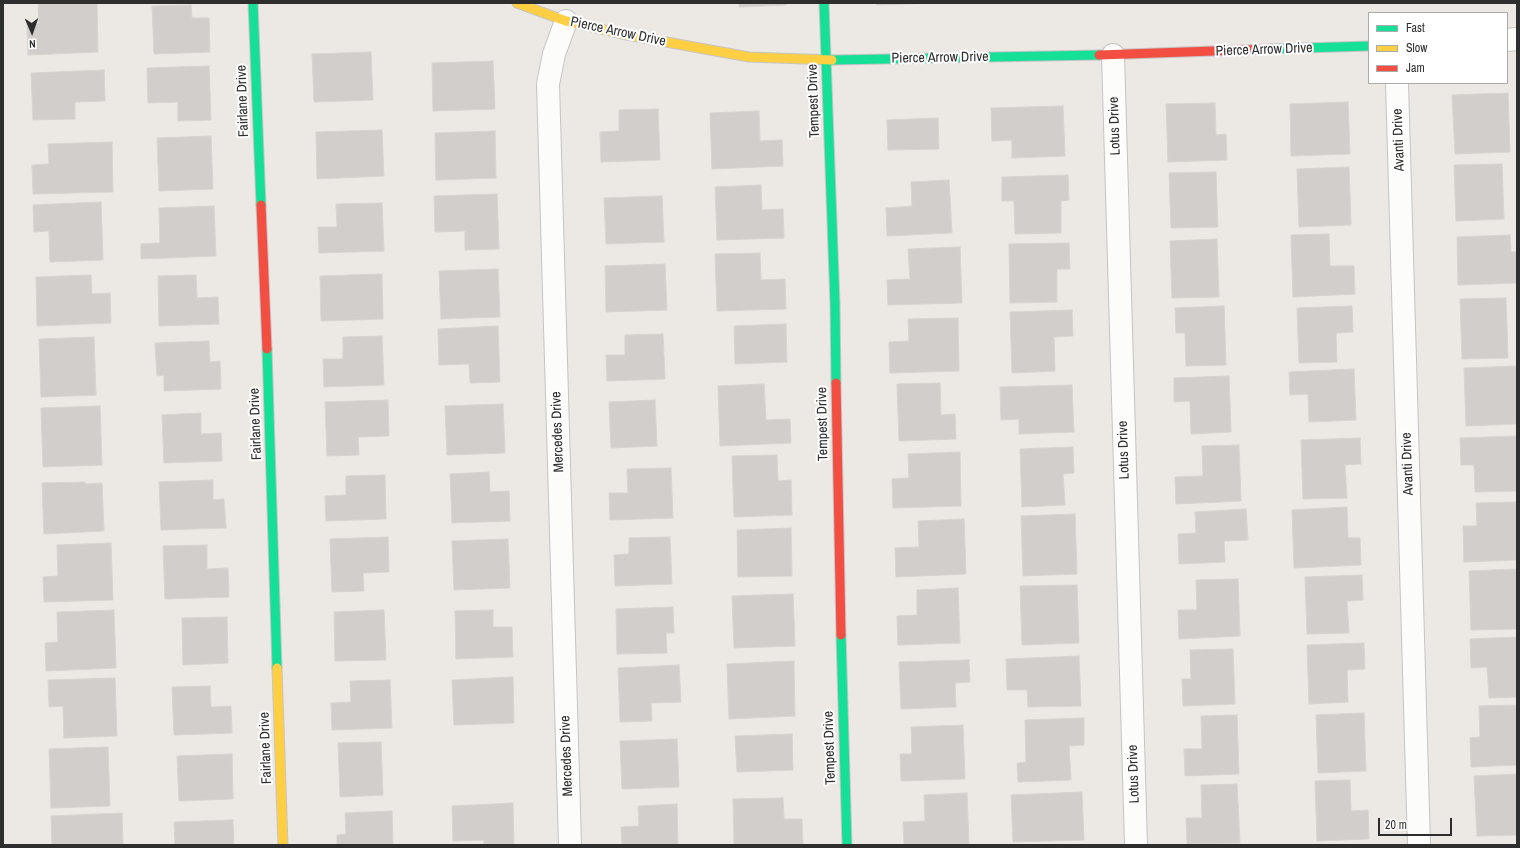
<!DOCTYPE html>
<style>
body{margin:0}
#map{position:relative;width:1520px;height:848px;overflow:hidden;background:#ece8e4;font-family:"Archivo Narrow",sans-serif}
canvas{display:block}
.frame{position:absolute;inset:0;border:4px solid #2e2e2e;pointer-events:none}
.legend{position:absolute;left:1368px;top:12px;width:140px;height:72px;box-sizing:border-box;background:#fff;border:1px solid #ababab;margin:0;padding:5px 7px;list-style:none;font-size:12px;color:#2e2e2e}
.legend li{display:flex;align-items:center;gap:8px;height:20px}
.legend b{width:20px;border:1px solid #ababab}
.north{position:absolute;left:12px;top:12px;width:40px;height:40px;-webkit-text-stroke:3px #fff;paint-order:stroke;rotate:178deg;font-size:11px;font-weight:700;line-height:16px;text-align:center;color:#2e2e2e}
.north::after{content:'';display:block;margin:auto;width:14px;height:18px;background:#2e2e2e;clip-path:polygon(50% 0,100% 100%,50% 72%,0 100%)}
.scale{position:absolute;left:1378px;top:818px;width:74px;height:18px;box-sizing:border-box;border:2px solid #2e2e2e;border-top:0;padding-left:5px;font-size:12px;line-height:14px;white-space:nowrap;color:#2e2e2e;-webkit-text-stroke:3px #fff;paint-order:stroke}
</style>
<div id="map">
<canvas width="1520" height="848"></canvas>
<div class="frame"></div>
<ul class="legend">
<li><b style="height:5px;background:#16e098"></b>Fast</li>
<li><b style="height:5px;background:#ffcf43"></b>Slow</li>
<li><b style="height:5px;background:#f24e42"></b>Jam</li>
</ul>
<div class="north">N</div>
<div class="scale">20 m</div>
</div>
<script>
const ctx = document.querySelector('canvas').getContext('2d');
ctx.lineJoin = 'round';
function fill(path, color) { ctx.fillStyle = color; ctx.fill(path, 'evenodd'); }
const poly = rows => new Path2D(rows.map(r => 'M' + r).join(''));
function trace(path, color, width, dash) { ctx.strokeStyle = color; ctx.lineWidth = width; ctx.lineCap = dash ? 'butt' : 'round'; ctx.setLineDash(dash || []); ctx.stroke(path); }
function drawText(font, color, halo, rows, align = 'center') {
  ctx.font = font + ' "Archivo Narrow",sans-serif'; ctx.lineWidth = 4; ctx.setLineDash([]); ctx.textBaseline = 'middle'; ctx.strokeStyle = halo; ctx.fillStyle = color; for (const [text, x, y, turn = 0] of rows) {
    ctx.save(); ctx.translate(x, y); ctx.rotate((+turn || 0) * Math.PI / 180); ctx.textAlign = isNaN(turn) ? turn : align; if (halo) ctx.strokeText(text, 0, 0); ctx.fillText(text, 0, 0); ctx.restore();
  }
}
const building = poly([
 [38,3,97,3,98,52,28,55,27,24,39,24,38,3],
 [739,3,786,3,786,5,739,7,739,3],
 [876,3,934,3,877,5,876,3],
 [191,5,192,18,209,18,210,52,154,54,152,6,191,5],
 [371,52,373,100,314,102,312,54,371,52],
 [493,61,495,109,433,111,432,63,493,61],
 [209,66,211,120,178,121,178,102,148,103,147,68,209,66],
 [104,70,105,101,75,102,75,119,33,120,31,73,104,70],
 [1508,93,1510,152,1455,154,1452,95,1508,93],
 [1348,102,1350,154,1291,156,1290,104,1348,102],
 [1215,103,1216,135,1226,134,1227,160,1168,162,1166,104,1215,103],
 [1063,106,1065,156,1012,158,1012,140,992,141,991,108,1063,106],
 [658,109,660,160,601,162,600,132,619,131,619,110,658,109],
 [759,111,760,141,782,140,783,166,712,169,710,113,759,111],
 [938,118,939,149,888,150,887,120,938,118],
 [382,130,384,176,317,179,316,132,382,130],
 [495,131,496,178,436,180,435,133,495,131],
 [211,136,213,189,159,191,157,138,211,136],
 [112,142,113,192,33,194,32,165,49,164,48,144,112,142],
 [1502,164,1504,219,1456,221,1454,165,1502,164],
 [1349,167,1351,225,1299,227,1297,169,1349,167],
 [1216,172,1218,227,1171,228,1169,173,1216,172],
 [1068,175,1069,200,1061,201,1061,233,1015,234,1014,201,1002,201,1002,177,1068,175],
 [949,180,952,233,887,236,886,208,912,206,911,182,949,180],
 [761,185,762,210,783,209,784,238,717,240,715,187,761,185],
 [497,194,499,249,465,250,465,231,435,232,434,196,497,194],
 [662,196,664,242,606,244,604,198,662,196],
 [101,202,103,260,50,262,49,231,34,232,33,205,101,202],
 [382,203,384,251,319,253,318,227,337,227,336,204,382,203],
 [214,206,216,256,141,259,141,244,160,243,159,208,214,206],
 [1329,234,1330,266,1354,266,1355,294,1293,297,1291,235,1329,234],
 [1510,235,1511,252,1517,252,1517,283,1458,285,1457,237,1510,235],
 [1217,239,1219,297,1172,298,1170,241,1217,239],
 [1069,243,1070,269,1057,269,1057,302,1010,303,1009,244,1069,243],
 [960,247,962,303,888,305,887,280,910,279,908,249,960,247],
 [760,253,761,280,785,279,786,309,717,311,715,254,760,253],
 [665,264,667,310,606,312,605,266,665,264],
 [498,269,500,317,441,319,439,271,498,269],
 [382,274,383,319,321,321,320,276,382,274],
 [91,275,92,294,110,293,111,323,37,326,36,277,91,275],
 [196,275,197,298,218,297,219,324,159,326,158,276,196,275],
 [1506,298,1508,358,1462,359,1460,299,1506,298],
 [1224,306,1226,365,1186,366,1185,333,1176,333,1175,308,1224,306],
 [1352,306,1353,332,1336,333,1337,362,1299,363,1297,308,1352,306],
 [1072,310,1073,336,1054,337,1055,371,1012,373,1010,312,1072,310],
 [958,318,959,371,890,373,889,342,909,341,908,319,958,318],
 [786,324,787,362,735,364,734,326,786,324],
 [498,326,500,382,470,383,469,364,439,365,438,329,498,326],
 [663,334,665,379,607,381,606,355,625,355,625,335,663,334],
 [382,336,384,385,324,387,323,359,343,359,343,337,382,336],
 [94,337,96,395,41,397,39,339,94,337],
 [209,341,210,362,220,361,221,389,164,391,164,375,157,376,155,343,209,341],
 [1517,366,1517,424,1466,426,1464,368,1517,366],
 [1354,369,1356,420,1309,422,1308,394,1290,395,1289,372,1354,369],
 [1229,376,1231,432,1191,434,1190,401,1174,402,1174,378,1229,376],
 [940,383,941,415,955,414,956,439,899,441,897,384,940,383],
 [764,384,766,420,790,419,791,443,720,446,718,386,764,384],
 [1072,385,1074,432,1019,434,1019,419,1001,420,1000,387,1072,385],
 [388,400,389,436,358,437,359,455,327,456,325,402,388,400],
 [655,400,657,446,611,448,609,402,655,400],
 [503,404,505,453,447,455,445,406,503,404],
 [100,406,102,465,43,467,41,408,100,406],
 [201,413,201,434,221,433,222,461,164,463,162,415,201,413],
 [1517,436,1517,491,1475,492,1474,465,1461,465,1460,438,1517,436],
 [1360,438,1361,464,1345,465,1347,498,1303,499,1301,440,1360,438],
 [1239,445,1241,501,1176,504,1175,477,1203,476,1202,446,1239,445],
 [1073,447,1074,473,1063,474,1065,505,1022,507,1020,449,1073,447],
 [960,452,961,506,893,508,892,479,909,478,908,454,960,452],
 [777,455,778,481,791,480,792,515,734,517,732,456,777,455],
 [671,468,673,518,610,520,609,493,628,493,627,469,671,468],
 [489,472,490,492,509,491,510,521,452,523,450,474,489,472],
 [385,475,386,519,326,521,325,496,346,495,346,476,385,475],
 [213,480,213,500,224,499,226,528,161,530,159,482,213,480],
 [85,482,85,484,102,483,104,531,44,534,42,483,85,482],
 [1517,502,1517,560,1464,562,1463,526,1477,526,1476,503,1517,502],
 [1347,507,1348,538,1360,538,1361,565,1294,568,1292,510,1347,507],
 [1246,509,1248,540,1224,541,1225,562,1179,564,1178,534,1196,533,1195,512,1246,509],
 [1075,514,1077,574,1023,576,1021,516,1075,514],
 [964,519,966,574,896,577,895,548,919,547,918,521,964,519],
 [791,528,792,576,738,577,737,530,791,528],
 [388,537,389,572,363,573,364,591,332,592,330,539,388,537],
 [670,537,672,584,615,586,614,555,629,554,629,538,670,537],
 [508,539,510,588,454,590,452,541,508,539],
 [111,543,113,600,44,602,43,577,58,576,57,545,111,543],
 [207,545,207,569,228,568,229,597,165,599,163,546,207,545],
 [1517,569,1517,629,1471,630,1469,571,1517,569],
 [1362,575,1363,600,1347,601,1349,633,1307,634,1305,577,1362,575],
 [1238,579,1240,636,1179,639,1178,610,1197,610,1196,580,1238,579],
 [1077,585,1079,643,1022,645,1020,586,1077,585],
 [958,588,960,643,898,645,897,616,917,615,917,590,958,588],
 [793,594,795,646,734,648,732,596,793,594],
 [673,607,674,633,666,633,667,653,617,654,616,609,673,607],
 [114,610,116,668,46,671,45,643,58,642,57,612,114,610],
 [384,610,386,660,335,661,334,612,384,610],
 [493,610,493,627,512,627,513,657,456,659,455,611,493,610],
 [227,617,228,663,183,665,182,618,227,617],
 [1517,637,1517,697,1489,698,1487,667,1471,668,1470,639,1517,637],
 [1364,643,1365,669,1347,670,1348,702,1309,704,1307,645,1364,643],
 [1233,649,1235,704,1183,706,1182,679,1191,679,1190,650,1233,649],
 [1079,656,1081,706,1028,707,1027,690,1007,690,1006,659,1079,656],
 [969,660,970,682,955,683,956,707,901,709,899,662,969,660],
 [794,661,795,716,729,719,727,664,794,661],
 [679,665,681,702,651,703,652,721,620,722,618,668,679,665],
 [513,677,514,723,454,725,452,680,513,677],
 [115,678,117,736,64,738,63,706,49,707,48,680,115,678],
 [390,680,392,728,332,730,331,703,351,702,350,681,390,680],
 [210,686,211,707,231,706,232,733,174,735,172,687,210,686],
 [1517,705,1517,765,1471,767,1470,738,1480,737,1479,706,1517,705],
 [1364,713,1366,771,1318,773,1316,715,1364,713],
 [1237,715,1239,774,1185,776,1184,749,1202,749,1201,716,1237,715],
 [1084,718,1084,745,1069,746,1071,780,1018,782,1017,763,1026,762,1025,720,1084,718],
 [963,725,965,779,901,781,900,754,912,754,911,727,963,725],
 [792,734,793,770,737,772,735,736,792,734],
 [677,739,679,787,622,789,620,741,677,739],
 [381,742,383,795,340,797,338,743,381,742],
 [108,747,110,806,51,808,49,749,108,747],
 [232,754,233,799,179,801,177,756,232,754],
 [1517,774,1517,835,1477,836,1474,776,1517,774],
 [1350,780,1351,811,1368,810,1369,839,1317,841,1315,781,1350,780],
 [1237,784,1240,843,1187,844,1186,818,1202,818,1201,785,1237,784],
 [1082,792,1084,840,1013,842,1011,795,1082,792],
 [967,793,969,845,904,845,903,822,925,821,924,795,967,793],
 [783,798,784,819,802,819,803,845,734,845,733,799,783,798],
 [513,803,514,845,484,845,484,840,453,841,452,806,513,803],
 [677,804,678,845,622,845,621,827,639,826,638,806,677,804],
 [392,811,393,845,337,845,337,835,346,834,345,813,392,811],
 [122,813,123,845,52,845,51,816,122,813],
 [233,820,234,845,175,845,174,822,233,820]
]);
const street = poly([
 [566,21,554,54,548,84,570,845],
 [1507,40,1517,39],
 [1113,55,1136,845],
 [1397,83,1419,845]
]);
const fast = poly([
 [253,3,261,205],
 [824,3,835,304,836,383],
 [1271,49,1369,46],
 [832,60,1099,55],
 [267,349,277,668],
 [841,635,847,845]
]);
const slow = poly([
 [517,3,566,21,622,34,749,57,832,60],
 [277,668,283,845]
]);
const jam = poly([
 [1099,55,1271,49],
 [261,205,267,349],
 [836,383,841,635]
]);
const streetNames = [
 ["Pierce Arrow Drive",618,32,12],
 ["Pierce Arrow Drive",1264,50,-2],
 ["Pierce Arrow Drive",940,58,-1],
 ["Fairlane Drive",243,101,-92],
 ["Tempest Drive",814,101,-92],
 ["Lotus Drive",1115,126,-92],
 ["Avanti Drive",1399,140,-92],
 ["Fairlane Drive",256,424,-92],
 ["Tempest Drive",823,424,-91],
 ["Mercedes Drive",558,432,-92],
 ["Lotus Drive",1124,450,-92],
 ["Avanti Drive",1408,464,-92],
 ["Fairlane Drive",266,748,-92],
 ["Tempest Drive",830,748,-92],
 ["Mercedes Drive",567,756,-92],
 ["Lotus Drive",1134,774,-92]
];
fill(building, '#d1cecb');
trace(building, '#d7d4d0', 1);
trace(street, '#c5c4c5', 24);
trace(fast, '#c5c4c5', 11);
trace(slow, '#c5c4c5', 11);
trace(jam, '#c5c4c5', 11);
trace(street, '#fcfcfb', 22);
trace(fast, '#16e098', 9);
trace(slow, '#ffcf43', 9);
trace(jam, '#f24e42', 9);
drawText('14px', '#2e2e2e', '#fff', streetNames);
</script>
